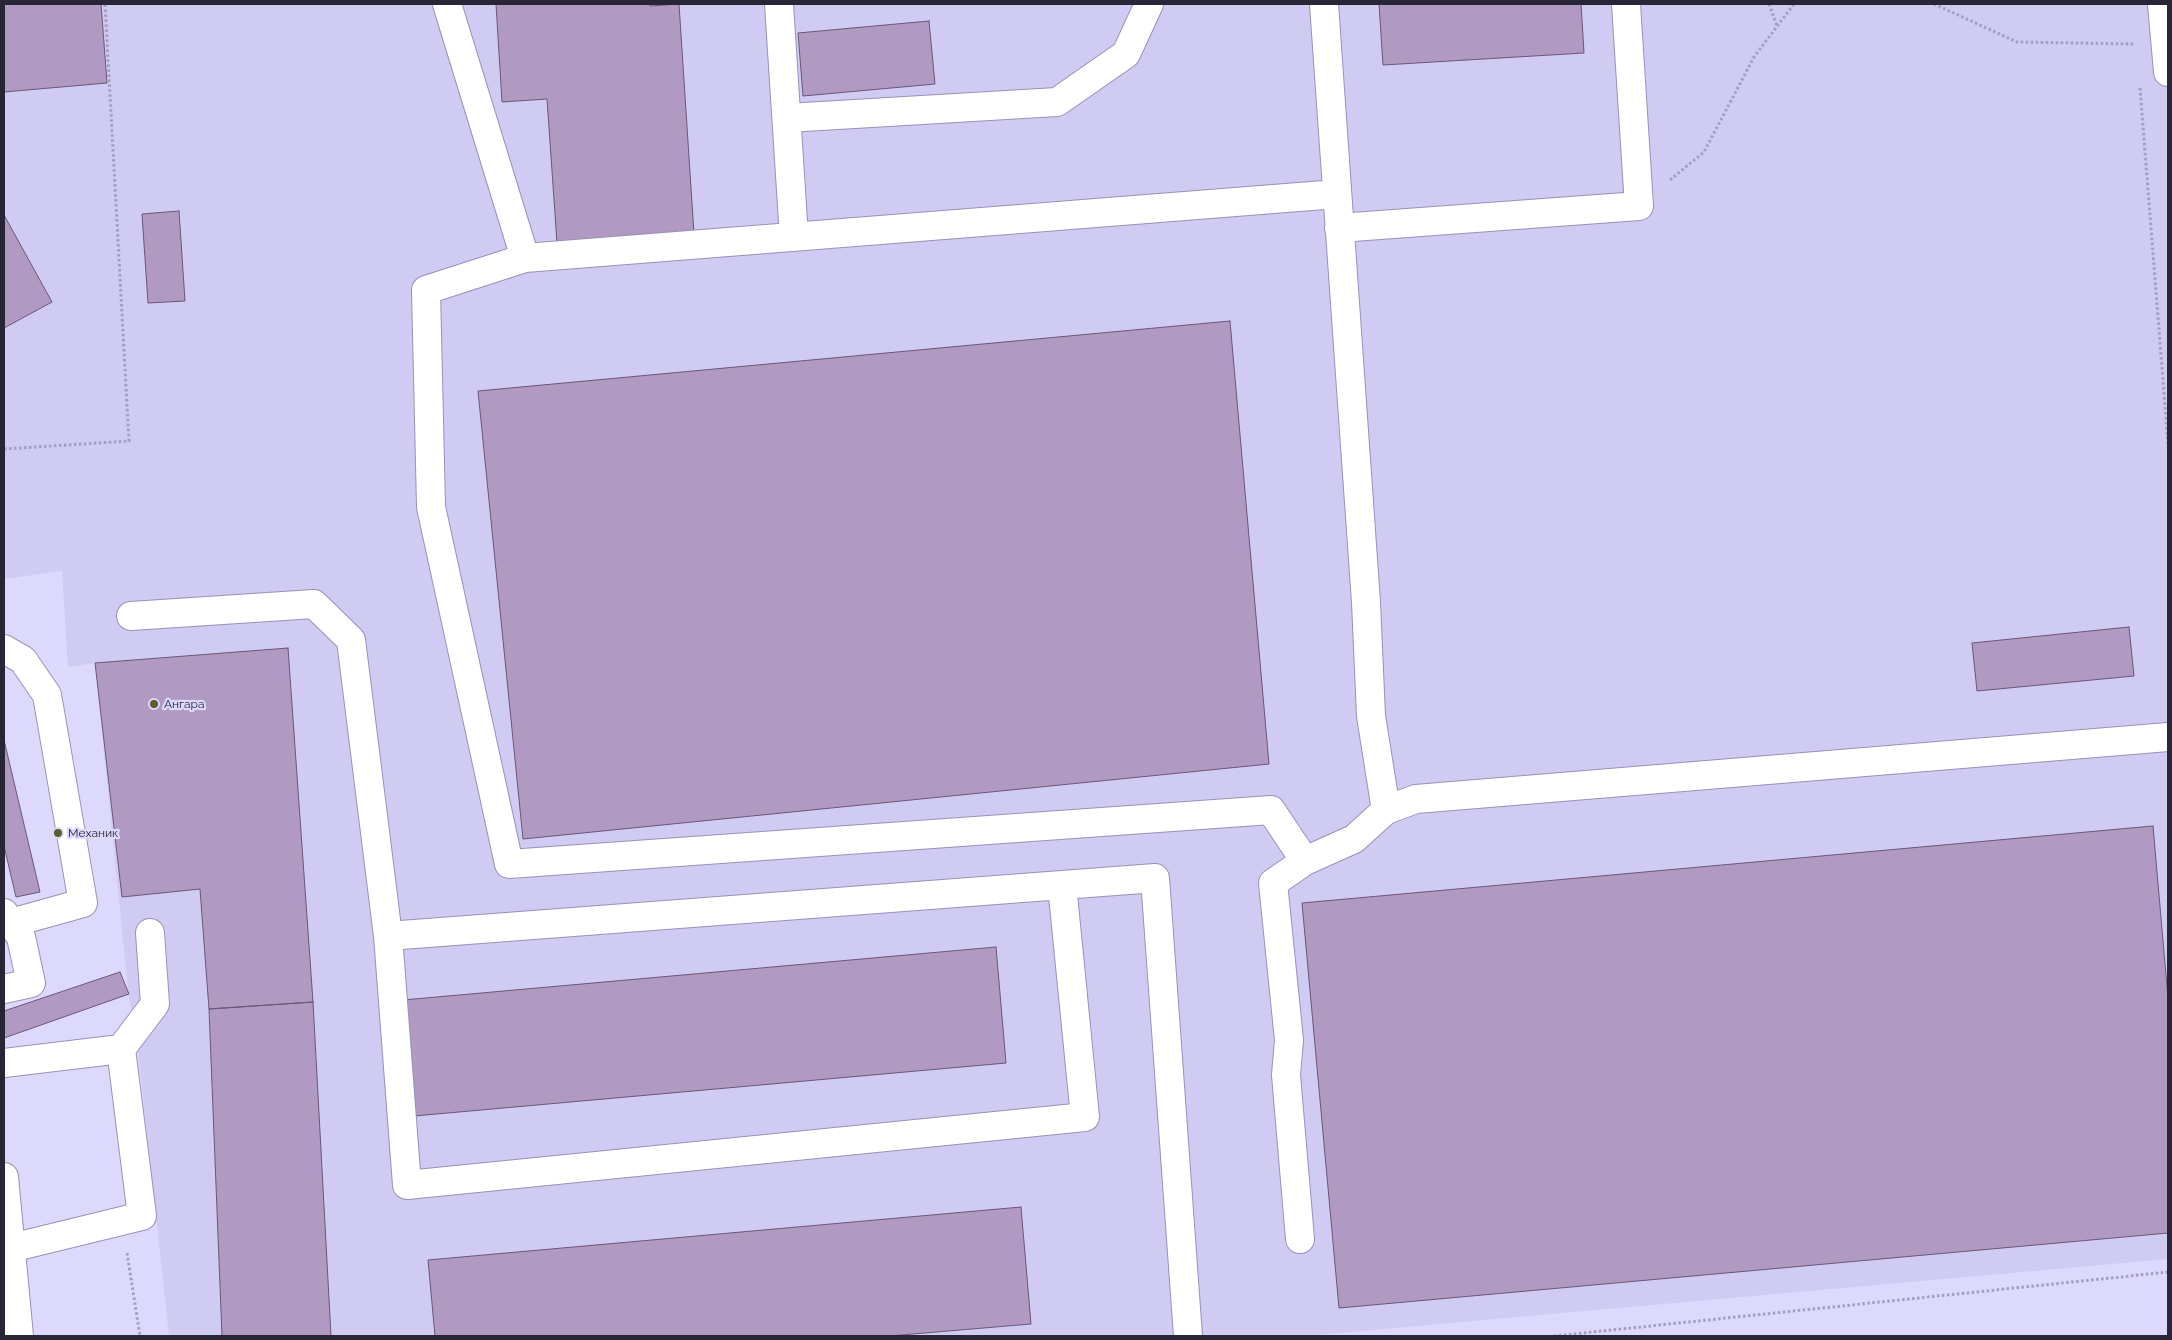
<!DOCTYPE html>
<meta charset="utf-8">
<style>
body{margin:0}
#map{position:relative;width:2172px;height:1340px;overflow:hidden;background:#ddd9fd;font-family:Raleway,sans-serif}
canvas{display:block}
.frame{position:absolute;inset:0;border:5px solid #282636;pointer-events:none}
</style>
<div id="map">
<canvas width="2172" height="1340"></canvas>
<div class="frame"></div>
</div>
<script>
const ctx = document.querySelector('canvas').getContext('2d');
ctx.lineJoin = 'round';
function fill(path, color) { ctx.fillStyle = color; ctx.fill(path, 'evenodd'); }
const poly = rows => new Path2D(rows.map(r => 'M' + r).join(''));
function trace(path, color, width, dash) { ctx.strokeStyle = color; ctx.lineWidth = width; ctx.lineCap = dash ? 'butt' : 'round'; ctx.setLineDash(dash || []); ctx.stroke(path); }
function drawText(font, color, halo, rows, align = 'center') {
  ctx.font = font + ' Raleway,sans-serif'; ctx.lineWidth = 4.5; ctx.setLineDash([]); ctx.textBaseline = 'middle'; ctx.strokeStyle = halo; ctx.fillStyle = color; for (const [text, x, y, turn = 0] of rows) {
    ctx.save(); ctx.translate(x, y); ctx.rotate((+turn || 0) * Math.PI / 180); ctx.textAlign = isNaN(turn) ? turn : align; if (halo) ctx.strokeText(text, 0, 0); ctx.fillText(text, 0, 0); ctx.restore();
  }
}
const built = poly([
 [4,4,2168,4,2168,1259,1305,1336,169,1336,136,1033,129,999,95,663,68,667,62,571,4,579]
]);
const building = poly([
 [4,4,101,4,107,83,4,92,4,4],
 [496,4,650,4,650,6,679,4,694,234,557,243,547,99,502,102,496,4],
 [1379,4,1581,4,1584,53,1383,65,1379,4],
 [929,21,935,84,803,96,798,33,929,21],
 [179,211,185,301,148,303,142,214,179,211],
 [4,215,52,302,4,328,4,215],
 [1230,321,1269,764,523,839,478,391,1230,321],
 [2129,627,2134,676,1977,691,1972,643,2129,627],
 [288,648,313,1002,209,1009,200,889,122,897,95,663,288,648],
 [4,740,40,892,16,897,4,846,4,740],
 [2153,826,2168,998,2168,1233,1339,1308,1302,903,2153,826],
 [996,947,1006,1063,414,1116,403,1000,996,947],
 [120,972,129,994,4,1038,4,1011,120,972],
 [313,1002,331,1336,222,1336,209,1009,313,1002],
 [1021,1207,1031,1324,889,1336,435,1336,428,1260,1021,1207]
]);
const path = poly([
 [1769,4,1777,26],
 [1934,4,2017,42,2135,44],
 [2140,88,2168,444],
 [1670,180,1704,152,1754,57,1794,4],
 [4,449,129,441,105,4],
 [127,1253,140,1336],
 [1554,1336,2168,1272]
]);
const minor = poly([
 [447,4,525,258,1337,194],
 [779,4,794,237],
 [1324,4,1366,602,1371,716,1386,810,1416,799,2168,737],
 [2162,4,2168,72],
 [787,118,1057,102,1126,54,1149,4],
 [1339,228,1639,206,1626,4],
 [525,258,426,290,431,507,509,864,1271,810,1305,861],
 [131,616,314,604,351,640,388,936],
 [4,649,23,660,47,695,83,903,11,923],
 [1062,885,1085,1117,407,1185,388,936,1062,885,1155,878,1188,1336],
 [4,913,21,937,31,983,4,989],
 [4,1063,121,1049],
 [4,1177,19,1336],
 [1300,1239,1286,1075,1289,1040,1273,883,1305,861,1354,839,1386,810],
 [11,1248,142,1216,121,1049,155,1004,150,933]
]);
const markers = [
 [154,704,5,"#5b5d2a"],
 [58,833,5,"#5b5d2a"]
];
const poiNames = [
 ["Ангара",164,704],
 ["Механик",68,833]
];
fill(built, '#d0cbf3');
fill(building, '#b09ac1');
trace(building, '#6b567a', 1);
trace(minor, '#9791bb', 30);
trace(path, '#a29fbd', 3, [2.5, 2.5]);
trace(minor, '#fff', 28);
for (const [x, y, r, color] of markers) { const dot = new Path2D(); dot.arc(x, y, r, 0, 2 * Math.PI); ctx.fillStyle = color; ctx.fill(dot); trace(dot, '#ddd9fd', 2); }
drawText('12px', '#282636', '#ddd9fd', poiNames, 'left');
</script>
